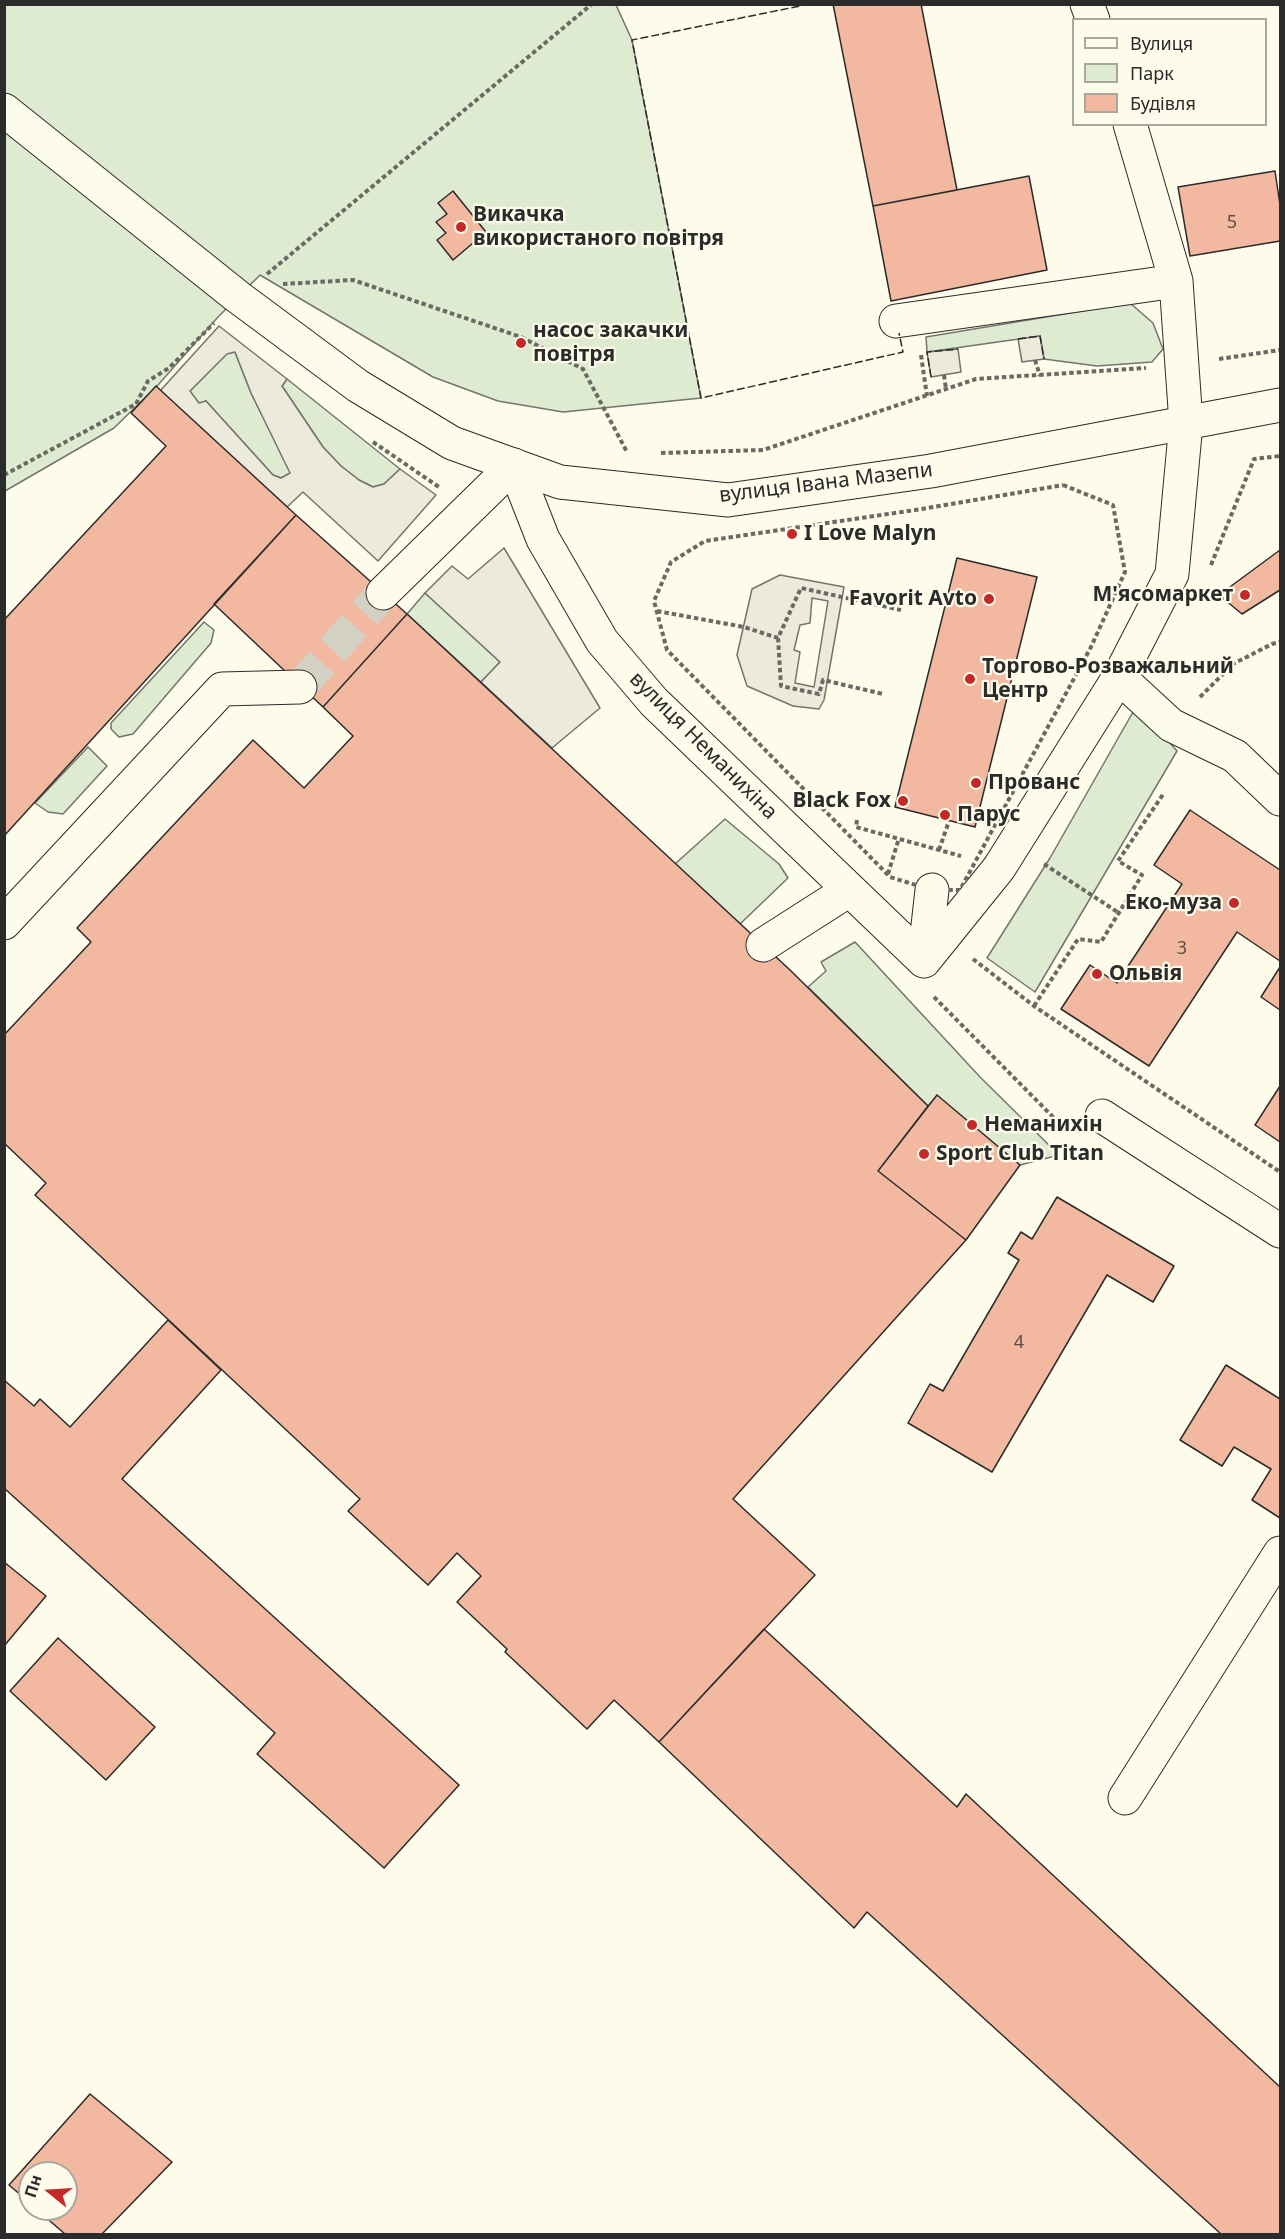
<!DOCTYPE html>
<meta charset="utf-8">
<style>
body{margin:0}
#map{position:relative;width:1285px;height:2239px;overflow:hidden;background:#fdfbea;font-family:"Noto Sans",sans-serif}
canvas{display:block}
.frame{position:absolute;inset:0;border:6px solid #2b2b2b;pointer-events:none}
.legend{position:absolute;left:1072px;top:18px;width:195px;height:108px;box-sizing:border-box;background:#fdfbea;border:2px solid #a9a89e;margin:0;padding:8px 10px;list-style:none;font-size:18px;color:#2b2b2b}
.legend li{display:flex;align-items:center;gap:12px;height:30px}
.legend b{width:30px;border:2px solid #a9a89e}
.north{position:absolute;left:18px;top:2161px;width:60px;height:60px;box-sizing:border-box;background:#fdfbea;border:2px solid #a9a89e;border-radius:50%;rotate:288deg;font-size:16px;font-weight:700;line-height:24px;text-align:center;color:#2b2b2b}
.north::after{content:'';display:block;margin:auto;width:21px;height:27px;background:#c62828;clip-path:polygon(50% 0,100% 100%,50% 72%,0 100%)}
</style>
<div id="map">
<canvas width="1285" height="2239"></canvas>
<div class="frame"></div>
<ul class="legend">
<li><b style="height:8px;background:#fdfbea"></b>Вулиця</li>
<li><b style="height:16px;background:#deebd1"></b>Парк</li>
<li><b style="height:16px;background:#f2b8a0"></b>Будівля</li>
</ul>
<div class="north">Пн</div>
</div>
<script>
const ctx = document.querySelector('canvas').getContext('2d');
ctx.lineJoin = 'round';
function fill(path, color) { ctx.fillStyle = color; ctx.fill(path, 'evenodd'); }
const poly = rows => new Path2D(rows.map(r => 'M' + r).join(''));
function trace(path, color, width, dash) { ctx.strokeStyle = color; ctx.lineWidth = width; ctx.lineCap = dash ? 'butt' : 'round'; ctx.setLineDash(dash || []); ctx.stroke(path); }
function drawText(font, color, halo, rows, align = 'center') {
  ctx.font = font + ' "Noto Sans",sans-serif'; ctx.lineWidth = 4.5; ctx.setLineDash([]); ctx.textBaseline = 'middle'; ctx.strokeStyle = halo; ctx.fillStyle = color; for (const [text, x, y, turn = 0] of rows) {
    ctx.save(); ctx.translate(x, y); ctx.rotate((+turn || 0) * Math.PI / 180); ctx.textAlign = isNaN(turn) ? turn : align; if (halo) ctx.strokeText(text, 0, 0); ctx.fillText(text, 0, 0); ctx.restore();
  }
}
const green = poly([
 [5,5,616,5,632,40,701,398,563,412,498,401,433,377,260,275,218,317,158,385,114,428,5,491,5,5],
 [1130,303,1153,323,1163,349,1152,362,1097,366,1044,359,1040,336,927,352,926,337,1130,303],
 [235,352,251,393,291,473,281,478,273,475,206,401,199,404,189,392,227,353,235,352],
 [287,379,400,469,384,484,373,487,359,480,341,466,323,447,282,386,287,379],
 [425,593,500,662,481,682,407,614,425,593],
 [204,622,214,630,211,643,133,734,119,737,111,729,111,723,204,622],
 [1137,705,1177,751,1035,992,987,958,1050,858,1137,705],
 [88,747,107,766,63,814,48,812,35,803,88,747],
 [725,819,779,864,788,878,740,924,675,864,725,819],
 [855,942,980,1077,1059,1155,1020,1165,937,1096,928,1106,808,987,826,971,821,962,855,942]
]);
const parking = poly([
 [219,326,287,379,282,386,323,447,341,466,359,480,373,487,384,484,400,469,436,495,378,561,303,492,287,507,160,391,219,326],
 [235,352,251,393,290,473,281,478,273,475,206,401,199,403,190,391,227,354,235,352],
 [1040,336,1044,359,1022,362,1018,339,1040,336],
 [958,349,961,372,931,377,927,352,958,349],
 [504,548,600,708,552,748,481,682,500,662,425,593,452,566,468,579,504,548],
 [780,575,844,587,824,700,819,709,793,706,747,686,737,655,752,589,780,575],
 [812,598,828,601,814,687,795,683,800,652,794,650,800,625,810,623,812,598]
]);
const building = poly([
 [833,4,921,4,957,190,873,206,833,4],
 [1275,171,1280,205,1280,241,1190,256,1178,187,1275,171],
 [1029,176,1047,270,891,301,873,206,1029,176],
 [453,191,486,232,453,260,437,240,446,233,436,222,447,214,438,203,453,191],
 '515 343a6 6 0 1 1 12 0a6 6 0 1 1-12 0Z',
 [156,386,296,515,4,836,4,620,166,446,131,413,156,386],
 [296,515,407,614,323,707,214,604,296,515],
 [1280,550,1280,590,1242,614,1219,595,1280,550],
 [957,558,1037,577,975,827,895,807,957,558],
 [407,614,790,970,928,1106,878,1171,966,1240,733,1499,815,1575,659,1742,614,1700,587,1729,505,1652,507,1649,457,1602,481,1576,457,1553,428,1585,348,1511,360,1499,35,1195,46,1183,4,1143,4,1035,91,942,77,928,253,740,304,788,353,736,323,707,407,614],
 [1190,810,1280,870,1280,961,1237,932,1149,1066,1061,1009,1090,965,1117,983,1182,884,1154,865,1190,810],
 [1280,967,1280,1010,1261,997,1280,967],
 [1280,1086,1280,1142,1255,1125,1280,1086],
 [937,1095,1020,1165,966,1240,878,1171,937,1095],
 [1057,1197,1174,1266,1153,1302,1107,1275,992,1472,908,1423,930,1384,943,1391,1019,1260,1008,1253,1021,1232,1032,1239,1057,1197],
 [168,1320,221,1370,122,1479,459,1785,384,1868,257,1754,275,1733,4,1488,4,1380,34,1406,40,1399,70,1427,168,1320],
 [1226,1365,1280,1399,1280,1518,1252,1500,1271,1469,1234,1447,1222,1466,1180,1440,1226,1365],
 [4,1562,46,1596,4,1646,4,1562],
 [764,1629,957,1807,966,1794,1280,2087,1280,2234,1221,2234,867,1912,854,1928,659,1742,764,1629],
 [58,1638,155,1727,106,1780,10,1691,58,1638],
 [90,2094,172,2162,102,2234,65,2234,36,2209,66,2209,66,2173,30,2173,30,2203,9,2185,90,2094]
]);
const minorTunnel = poly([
 [300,687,383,593]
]);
const path = poly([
 [267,274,592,4],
 [283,284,353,280,521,337,583,369,627,452],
 [921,355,927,396],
 [1219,359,1280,350],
 [1035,360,1040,376],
 [944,375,946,389],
 [373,442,439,487],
 [661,453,763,450,976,379,1146,368],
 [4,475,136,404,148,381,169,368,214,323],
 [1063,485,1113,505,1125,572,1091,647,960,890,932,890,890,877,667,650,654,601,671,562,705,541,922,509,1063,485],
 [1211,565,1254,459,1280,456],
 [657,611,744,627,778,638,801,588,901,610],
 [778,638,781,686,819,694,823,680,883,694],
 [1200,697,1233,664,1272,644,1280,642],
 [857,820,856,827,961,856],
 [939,850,949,821],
 [1044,864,1119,913],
 [888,874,899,838],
 [973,959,1034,1006,1280,1172],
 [934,997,1066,1130],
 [1034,1006,1078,939,1101,942,1142,875,1118,861,1164,793]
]);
const minor = poly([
 [1087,4,1093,20],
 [896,321,1176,281],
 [383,593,514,465,543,539,602,641,654,702,924,961],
 [1119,677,1171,725,1235,756,1280,799],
 [4,923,222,689,300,687],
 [763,945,849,890],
 [924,961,999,868,1119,677,1172,574,1186,423,1176,281,1130,124],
 [924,961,932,890],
 [1102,1116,1280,1231],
 [1125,1798,1280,1553]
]);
const major = poly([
 [4,110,238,297,358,386,452,443,560,482,728,500,931,471,1280,405]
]);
const fence = poly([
 [810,4,632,40,701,398,903,352,899,333],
 [1018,339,1040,336,1044,359],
 [931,377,927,352,958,349]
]);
const markers = [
 [461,227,6,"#c62828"],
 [521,343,6,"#c62828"],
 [792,534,6,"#c62828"],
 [1245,595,6,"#c62828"],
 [989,599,6,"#c62828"],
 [970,679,6,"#c62828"],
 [976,783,6,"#c62828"],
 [903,801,6,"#c62828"],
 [945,815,6,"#c62828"],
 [1234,903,6,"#c62828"],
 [1097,974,6,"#c62828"],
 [972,1125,6,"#c62828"],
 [924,1154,6,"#c62828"]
];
const numberNames = [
 ["5",1232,223],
 ["3",1182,949],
 ["4",1019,1343]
];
const poiNames = [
 ["Викачка",473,215],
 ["використаного повітря",473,239],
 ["насос закачки",533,331],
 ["повітря",533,355],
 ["I Love Malyn",804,534],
 ["М'ясомаркет",1233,595,"right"],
 ["Favorit Avto",977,599,"right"],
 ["Торгово-Розважальний",982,667],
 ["Центр",982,691],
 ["Прованс",988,783],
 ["Black Fox",891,801,"right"],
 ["Парус",957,815],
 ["Еко-муза",1222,903,"right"],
 ["Ольвія",1109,974],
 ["Неманихін",984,1125],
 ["Sport Club Titan",936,1154]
];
const streetNames = [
 ["вулиця Івана Мазепи",826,483,-7],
 ["вулиця Неманихіна",703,746,45]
];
fill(green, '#deebd1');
trace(green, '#74746e', 1.5);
fill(parking, '#eceadb');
trace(parking, '#74746e', 1.5);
fill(building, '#f2b8a0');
trace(building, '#2b2b2b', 1.5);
trace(minorTunnel, '#d3d1c4', 33, [33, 16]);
trace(minor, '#2b2b2b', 35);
trace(major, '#2b2b2b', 35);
trace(path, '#6a6964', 4, [4.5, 3]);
trace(minor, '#fdfbea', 33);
trace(major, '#fdfbea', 33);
trace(fence, '#2b2b2b', 1.5, [8, 3]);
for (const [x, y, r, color] of markers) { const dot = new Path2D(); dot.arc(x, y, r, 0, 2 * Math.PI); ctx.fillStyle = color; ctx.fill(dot); trace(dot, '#fdfbea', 2); }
drawText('18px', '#5d4e48', null, numberNames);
drawText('bold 21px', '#2b2b2b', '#fdfbea', poiNames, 'left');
drawText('21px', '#2b2b2b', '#fdfbea', streetNames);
</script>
